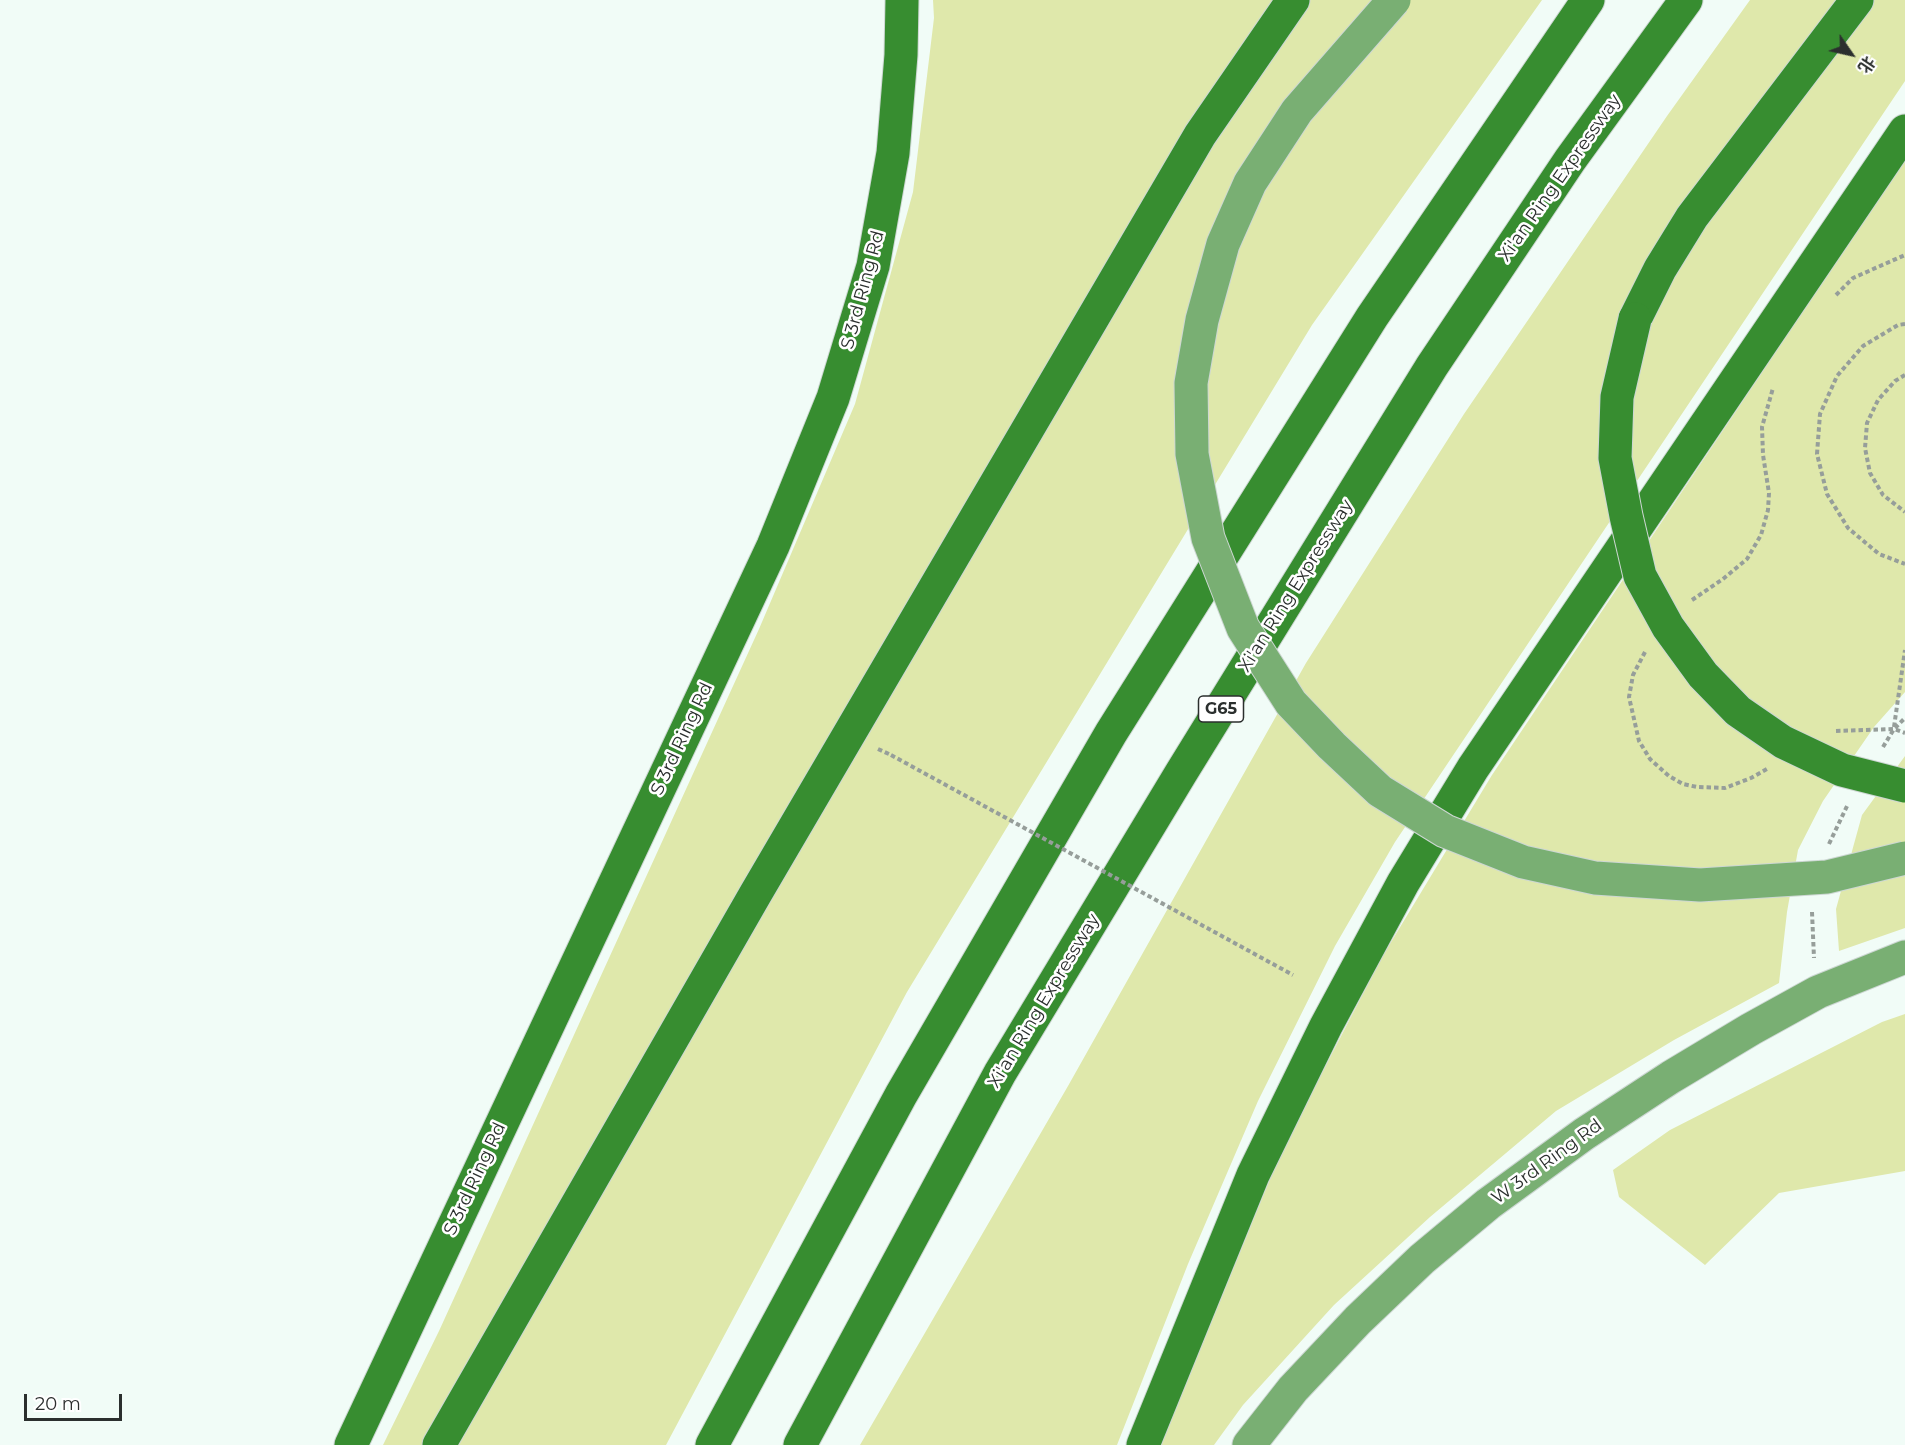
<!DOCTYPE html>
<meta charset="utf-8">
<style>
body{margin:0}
#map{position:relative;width:1905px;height:1445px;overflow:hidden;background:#f1fcf7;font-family:Montserrat,"Noto Sans SC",sans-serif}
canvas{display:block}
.north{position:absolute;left:1821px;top:24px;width:60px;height:60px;-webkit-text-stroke:4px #fff;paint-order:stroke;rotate:124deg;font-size:16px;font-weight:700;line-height:24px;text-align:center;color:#2b2f2e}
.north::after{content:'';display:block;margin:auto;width:21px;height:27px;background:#2b2f2e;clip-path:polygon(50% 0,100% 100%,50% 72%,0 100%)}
.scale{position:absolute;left:24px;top:1394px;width:98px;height:27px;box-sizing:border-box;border:3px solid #2b2f2e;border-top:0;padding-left:8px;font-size:18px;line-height:21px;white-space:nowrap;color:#2b2f2e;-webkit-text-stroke:4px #fff;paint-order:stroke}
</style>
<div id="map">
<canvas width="1905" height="1445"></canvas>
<div class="north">北</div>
<div class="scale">20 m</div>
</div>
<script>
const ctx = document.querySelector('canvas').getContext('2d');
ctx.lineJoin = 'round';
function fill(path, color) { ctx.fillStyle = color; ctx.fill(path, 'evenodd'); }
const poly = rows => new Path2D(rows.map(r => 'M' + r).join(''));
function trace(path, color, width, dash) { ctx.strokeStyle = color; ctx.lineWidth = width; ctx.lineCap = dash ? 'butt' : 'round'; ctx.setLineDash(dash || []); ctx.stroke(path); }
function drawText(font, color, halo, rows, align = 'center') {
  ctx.font = font + ' Montserrat,sans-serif'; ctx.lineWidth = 5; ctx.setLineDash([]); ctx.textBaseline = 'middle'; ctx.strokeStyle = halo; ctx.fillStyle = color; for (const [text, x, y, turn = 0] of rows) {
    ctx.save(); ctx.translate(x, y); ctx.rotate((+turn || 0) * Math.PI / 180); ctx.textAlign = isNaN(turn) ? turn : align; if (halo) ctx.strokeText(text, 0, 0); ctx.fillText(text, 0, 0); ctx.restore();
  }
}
const green = poly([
 [933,0,1542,0,1312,325,907,992,666,1445,383,1445,439,1331,759,629,855,404,913,192,934,18],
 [1750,0,1905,0,1905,81,1395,842,1335,946,1258,1101,1188,1264,1117,1445,860,1445,1068,1086,1306,663,1464,414,1667,116],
 [1905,159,1905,692,1874,727,1823,801,1798,850,1787,912,1779,983,1674,1040,1556,1111,1430,1217,1334,1305,1243,1405,1214,1445,1161,1445,1281,1152,1382,957,1492,775],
 [1905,756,1905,928,1839,951,1836,909,1862,815],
 [1905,1014,1905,1171,1779,1193,1705,1265,1619,1197,1613,1170,1670,1130,1882,1022]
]);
const path = poly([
 [1836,295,1853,278,1905,255],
 [1905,324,1898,325,1863,346,1837,376,1820,414,1817,454,1827,494,1848,528,1879,554,1905,564],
 [1905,375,1895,381,1878,400,1867,423,1865,448,1870,473,1883,495,1905,512],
 [1692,600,1723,579,1747,559,1761,535,1768,510,1769,493,1763,455,1762,427,1773,388],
 [1645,652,1633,675,1629,697,1639,741,1650,759,1669,776,1683,784,1697,787,1725,788,1751,778,1767,769],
 [1894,727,1905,650],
 [1836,731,1894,729,1905,733],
 [1883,747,1894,729,1905,718],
 [878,749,891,755],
 [1829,844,1848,804],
 [1812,912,1814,958]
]);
const secondary = poly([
 [1249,1445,1293,1389,1358,1320,1422,1259,1488,1204,1584,1134,1671,1077,1751,1029,1818,992,1905,957]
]);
const highway = poly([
 [1635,319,1660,269,1692,217,1857,0],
 [351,1445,773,546,833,398,873,266,893,153,901,55,902,0],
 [439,1445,756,893,1200,135,1293,0],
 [712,1445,901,1095,1111,733,1372,317,1588,0],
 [800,1445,1000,1073,1181,773,1432,366,1570,160,1686,0],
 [1143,1445,1253,1175,1326,1026,1403,883,1473,768,1905,131]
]);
const pathBridge = poly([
 [891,755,1293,975]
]);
const secondaryBridge = poly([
 [1394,0,1297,111,1250,183,1223,244,1202,320,1191,383,1192,454,1208,538,1243,628,1291,703,1332,746,1380,791,1445,831,1523,862,1595,878,1700,885,1827,877,1905,858]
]);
const highwayBridge = poly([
 [1635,319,1617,397,1615,458,1626,516,1640,576,1668,627,1703,675,1738,711,1783,742,1842,770,1905,786]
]);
const shields = [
 [1221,709,45]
];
const shieldNames = [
 ["G65",1221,709]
];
const streetNames = [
 ["Xi'an Ring Expressway",1560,178,-55],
 ["S 3rd Ring Rd",863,290,-75],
 ["Xi'an Ring Expressway",1296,586,-58],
 ["S 3rd Ring Rd",682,739,-65],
 ["Xi'an Ring Expressway",1044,1001,-59],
 ["W 3rd Ring Rd",1547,1162,-36],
 ["S 3rd Ring Rd",475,1179,-65]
];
fill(green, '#dfe8ab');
trace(secondary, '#cdd7d3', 35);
trace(highway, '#cdd7d3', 35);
trace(path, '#969e9a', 4, [4.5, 3]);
trace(secondary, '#79af73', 33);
trace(highway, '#378d30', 33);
trace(secondaryBridge, '#cdd7d3', 35, []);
trace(highwayBridge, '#cdd7d3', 35, []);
trace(pathBridge, '#969e9a', 4, [4.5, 3]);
trace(secondaryBridge, '#79af73', 33);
trace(highwayBridge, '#378d30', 33);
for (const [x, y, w] of shields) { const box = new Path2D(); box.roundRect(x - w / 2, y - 13, w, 26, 4.5); ctx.fillStyle = '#fff'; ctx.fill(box); trace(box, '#2b2f2e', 1.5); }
drawText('bold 16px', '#2b2f2e', null, shieldNames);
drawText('18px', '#2b2f2e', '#fff', streetNames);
</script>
